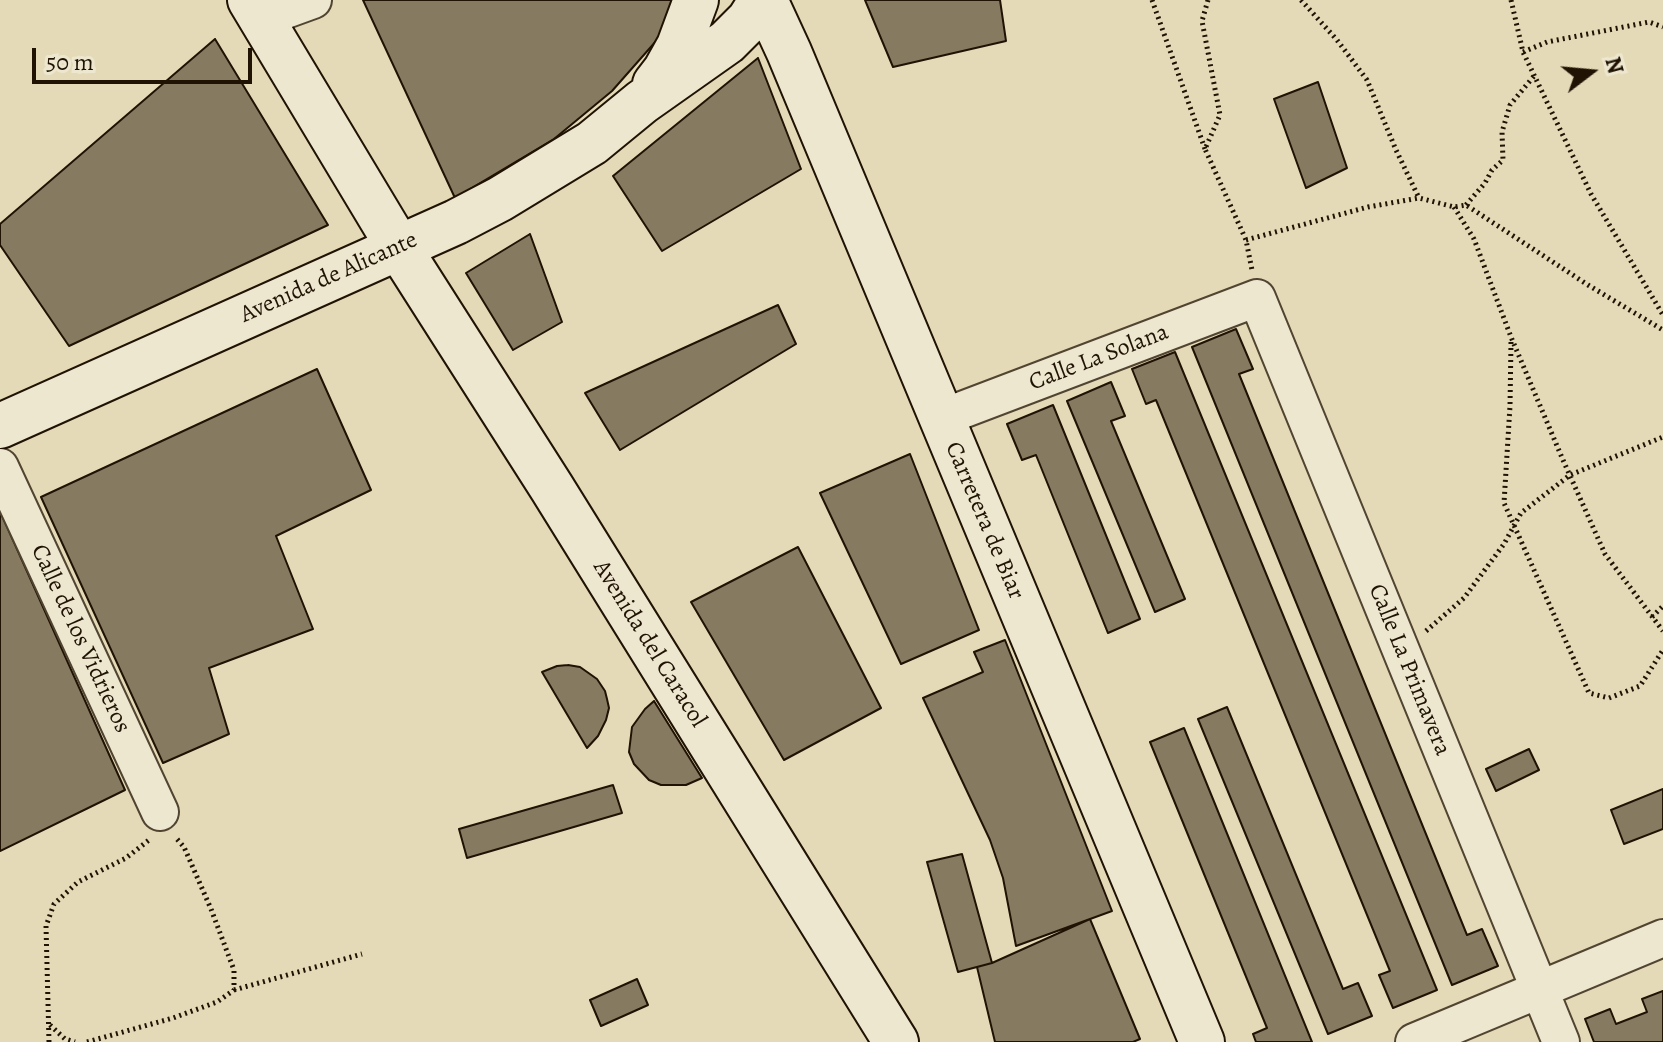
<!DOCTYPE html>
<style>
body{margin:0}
#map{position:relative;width:1663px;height:1042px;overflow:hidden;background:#e5dab7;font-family:Alegreya,serif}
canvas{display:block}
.north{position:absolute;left:1551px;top:32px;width:80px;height:80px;-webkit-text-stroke:6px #eee7d0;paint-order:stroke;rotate:74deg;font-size:22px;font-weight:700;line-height:32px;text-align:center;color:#201304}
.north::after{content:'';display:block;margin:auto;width:28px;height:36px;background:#201304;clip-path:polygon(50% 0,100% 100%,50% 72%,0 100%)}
.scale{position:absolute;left:32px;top:48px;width:220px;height:36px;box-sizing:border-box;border:4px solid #201304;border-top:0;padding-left:10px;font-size:24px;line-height:28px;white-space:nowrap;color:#201304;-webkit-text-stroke:6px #eee7d0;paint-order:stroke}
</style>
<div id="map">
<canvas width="1663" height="1042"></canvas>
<div class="north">N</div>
<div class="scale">50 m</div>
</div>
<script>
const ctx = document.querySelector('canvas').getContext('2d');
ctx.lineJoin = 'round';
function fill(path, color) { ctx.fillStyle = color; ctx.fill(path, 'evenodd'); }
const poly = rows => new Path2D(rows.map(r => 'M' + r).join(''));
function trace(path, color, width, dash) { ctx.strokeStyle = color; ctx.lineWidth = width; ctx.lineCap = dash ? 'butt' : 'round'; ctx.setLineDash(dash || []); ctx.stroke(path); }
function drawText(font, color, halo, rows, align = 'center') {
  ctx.font = font + ' Alegreya,serif'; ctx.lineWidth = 8; ctx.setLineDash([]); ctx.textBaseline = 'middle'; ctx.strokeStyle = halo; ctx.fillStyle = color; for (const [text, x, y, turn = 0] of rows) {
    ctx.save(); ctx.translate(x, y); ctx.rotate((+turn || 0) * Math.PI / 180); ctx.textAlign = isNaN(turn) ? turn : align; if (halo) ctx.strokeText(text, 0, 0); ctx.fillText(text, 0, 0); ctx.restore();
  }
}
const building = poly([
 [363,0,674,0,673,7,657,40,612,91,554,139,455,198,363,0],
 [865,0,1000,0,1006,41,893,67,865,0],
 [215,39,328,225,69,346,0,245,0,224,215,39],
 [758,58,801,169,662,251,613,176,758,58],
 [1318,82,1347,168,1306,188,1274,99,1318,82],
 [530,234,562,322,513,350,466,273,530,234],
 [778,305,796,344,620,450,585,393,778,305],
 [1236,329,1253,369,1239,374,1467,935,1482,929,1498,966,1452,985,1192,347,1236,329],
 [1175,352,1437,990,1393,1008,1379,975,1390,971,1156,400,1146,404,1132,369,1175,352],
 [317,369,371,490,276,536,313,629,209,668,229,734,163,763,41,497,317,369],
 [1111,382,1125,416,1111,421,1185,599,1155,612,1067,401,1111,382],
 [1053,405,1140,619,1108,633,1036,455,1022,460,1007,424,1053,405],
 [910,454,979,630,901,664,820,493,910,454],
 [0,511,125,790,0,851,0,511],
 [798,547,881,708,784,760,691,602,798,547],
 [1005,640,1112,911,1016,946,1003,878,990,840,923,698,983,672,974,652,1005,640],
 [568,665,580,667,597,679,605,691,607,699,609,708,606,720,598,736,587,748,542,672,557,666,568,665],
 [654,701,702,778,686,785,661,785,649,780,634,764,629,752,632,727,645,709,654,701],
 [1227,707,1343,989,1358,983,1372,1016,1328,1034,1198,719,1227,707],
 [1184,728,1312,1042,1256,1042,1253,1034,1267,1028,1150,742,1184,728],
 [1529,749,1539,770,1496,791,1486,769,1529,749],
 [613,785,622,813,467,858,459,829,613,785],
 [1663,789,1663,829,1624,844,1611,810,1663,789],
 [962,854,992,963,958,972,927,862,962,854],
 [1090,919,1140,1039,1133,1042,995,1042,977,967,992,963,1090,919],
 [637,979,648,1005,601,1026,590,1000,637,979],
 [1663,991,1663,1042,1594,1042,1585,1019,1610,1009,1616,1024,1647,1012,1642,999,1663,991]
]);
const path = poly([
 [1152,0,1205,149],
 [1208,0,1202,21,1220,115,1205,149,1246,240,1252,270],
 [1301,0,1337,40,1367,80,1396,150,1419,198],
 [1511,0,1523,52,1591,194,1663,315],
 [1523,52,1547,42,1649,22,1663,27],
 [1466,205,1485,183,1492,170,1503,160,1502,132,1510,105,1534,76],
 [1454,207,1474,239,1511,337,1563,460,1605,554,1663,631],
 [1246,240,1368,207,1419,198,1454,207,1466,205,1588,285,1663,330],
 [1511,342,1510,406,1504,503,1589,693,1609,698,1640,686,1663,650],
 [1652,617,1663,606],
 [1426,631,1464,598,1504,544,1521,513,1570,475,1663,437],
 [234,990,362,954],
 [50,1025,65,1039,75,1042],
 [49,1042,46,926,54,904,78,882,126,858,149,840],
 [87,1042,173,1018,217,1002,234,990,234,970,211,909,184,847,177,839]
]);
const street = poly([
 [264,23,280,12,313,0],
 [941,418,1257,298,1561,1042],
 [0,467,160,812],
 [1414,1042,1663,938]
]);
const secondary = poly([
 [250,0,399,248,552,488,896,1042],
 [765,0,789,52,1202,1042],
 [655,84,665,71,679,46,696,0],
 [0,426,456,222,500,199,592,143,642,102,727,42,749,20,756,9,759,0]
]);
const streetNames = [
 ["Avenida de Alicante",329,278,-24],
 ["Calle La Solana",1099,358,-21],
 ["Carretera de Biar",984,521,67],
 ["Calle de los Vidrieros",80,639,65],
 ["Avenida del Caracol",649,644,58],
 ["Calle La Primavera",1409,670,68]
];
fill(building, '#867a61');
trace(building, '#201304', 2);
trace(street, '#514531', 40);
trace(secondary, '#201304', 48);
trace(path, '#201304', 5, [2, 4]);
trace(street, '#eee7d0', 36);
trace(secondary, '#eee7d0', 44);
drawText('24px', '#201304', '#eee7d0', streetNames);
</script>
